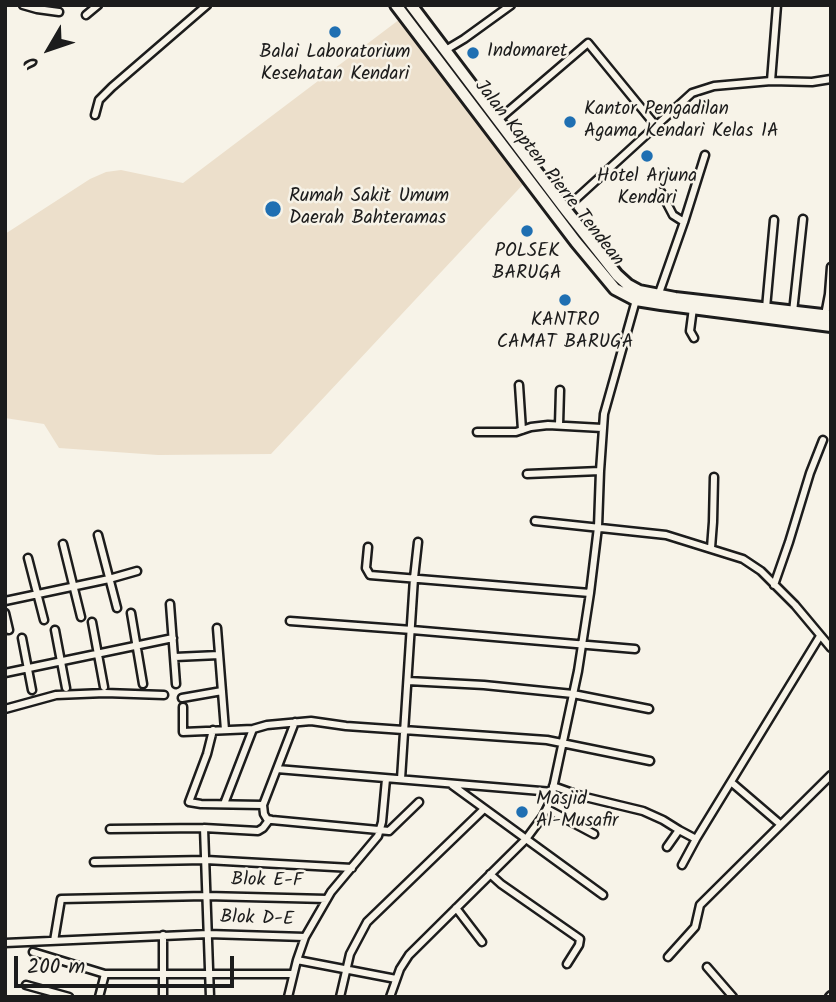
<!DOCTYPE html>
<style>
body{margin:0}
#map{position:relative;width:836px;height:1002px;overflow:hidden;background:#f7f3e8;font-family:Kalam,sans-serif}
canvas{display:block}
.frame{position:absolute;inset:0;border:7px solid #1c1c1c;pointer-events:none}
.north{position:absolute;left:14px;top:14px;width:70px;height:70px;-webkit-text-stroke:5px #f7f3e8;paint-order:stroke;rotate:231deg;font-size:19px;font-weight:700;line-height:28px;text-align:center;color:#1c1c1c}
.north::after{content:'';display:block;margin:auto;width:24px;height:32px;background:#1c1c1c;clip-path:polygon(50% 0,100% 100%,50% 72%,0 100%)}
.scale{position:absolute;left:14px;top:956px;width:220px;height:32px;box-sizing:border-box;border:4px solid #1c1c1c;border-top:0;padding-left:9px;font-size:21px;line-height:24px;white-space:nowrap;color:#1c1c1c;-webkit-text-stroke:5px #f7f3e8;paint-order:stroke}
</style>
<div id="map">
<canvas width="836" height="1002"></canvas>
<div class="frame"></div>
<div class="north">U</div>
<div class="scale">200 m</div>
</div>
<script>
const ctx = document.querySelector('canvas').getContext('2d');
ctx.lineJoin = 'round';
function fill(path, color) { ctx.fillStyle = color; ctx.fill(path, 'evenodd'); }
const poly = rows => new Path2D(rows.map(r => 'M' + r).join(''));
function trace(path, color, width, dash) { ctx.strokeStyle = color; ctx.lineWidth = width; ctx.lineCap = dash ? 'butt' : 'round'; ctx.setLineDash(dash || []); ctx.stroke(path); }
function drawText(font, color, halo, rows, align = 'center') {
  ctx.font = font + ' Kalam,sans-serif'; ctx.lineWidth = 5; ctx.setLineDash([]); ctx.textBaseline = 'middle'; ctx.strokeStyle = halo; ctx.fillStyle = color; for (const [text, x, y, turn = 0] of rows) {
    ctx.save(); ctx.translate(x, y); ctx.rotate((+turn || 0) * Math.PI / 180); ctx.textAlign = isNaN(turn) ? turn : align; if (halo) ctx.strokeText(text, 0, 0); ctx.fillText(text, 0, 0); ctx.restore();
  }
}
const built = poly([
 [408,13,529,178,271,454,158,455,59,448,44,424,5,418,5,234,90,179,106,172,121,170,183,183]
]);
const minor = poly([
 [23,5,37,9,59,12],
 [86,15,98,5],
 [444,51,464,39,511,5],
 [771,81,812,82,831,79],
 [95,115,99,100,112,87,207,5],
 [498,120,588,43,656,126],
 [661,192,673,215,684,222],
 [565,209,692,93,714,86,771,81,777,5],
 [658,296,684,222,705,155],
 [693,308,690,331,694,338],
 [766,308,774,220],
 [793,312,803,219],
 [825,315,829,294,831,267],
 [519,385,522,430],
 [559,425,560,390],
 [477,432,516,432,531,427,548,425,602,428],
 [527,474,600,471],
 [535,521,666,535,743,559,761,571,795,605,831,648],
 [98,535,117,608],
 [63,544,81,617],
 [368,547,366,568,370,575,590,593],
 [711,548,713,522,714,477],
 [28,558,44,620],
 [774,585,789,542,810,473,823,440],
 [5,601,109,579,137,571],
 [170,604,176,684],
 [5,613,9,630],
 [131,613,143,684],
 [290,621,412,630,635,649],
 [92,622,104,687],
 [217,628,225,730],
 [55,630,66,688],
 [22,638,32,690],
 [175,657,219,655],
 [5,673,173,638],
 [408,681,484,685,573,694,649,709],
 [182,698,222,691],
 [183,707,183,732,253,729,267,725,311,721,346,726,547,740,650,761],
 [5,709,56,695,105,693,164,695],
 [295,722,263,805,264,814,267,819,272,820,389,831,419,802],
 [213,730,207,754,189,802,201,804,263,805],
 [277,769,553,792],
 [386,779,382,822,378,836,331,892,305,937,297,960,396,979],
 [401,779,414,578,418,542],
 [731,782,780,824],
 [452,785,603,895],
 [553,786,581,796,643,811,663,820,679,830,667,847],
 [224,804,253,729],
 [547,809,594,834],
 [204,828,210,997],
 [110,829,204,828,258,831,263,828,269,820],
 [679,830,696,839,820,636],
 [94,862,206,860,352,868],
 [682,865,696,839],
 [490,874,501,884,580,939,579,945,567,964],
 [456,908,482,942],
 [163,935,163,997],
 [54,941,61,899,206,896,327,899],
 [5,943,208,934,305,937],
 [33,952,105,974,293,974],
 [668,957,695,927,700,905,831,775],
 [707,967,733,997],
 [26,985,69,997],
 [99,997,105,974],
 [288,997,297,960],
 [340,997,350,954,367,922,484,809],
 [390,997,400,969,409,955,526,839,543,816,550,802,578,671,590,593,598,527,600,471,604,414,636,300],
 [829,997,831,995]
]);
const trunk = poly([
 [396,5,576,242,615,289,636,300,661,304,831,326],
 [411,5,565,209,617,275,628,285,639,291,675,298,831,316]
]);
const markers = [
 [335,32,7,"#1f6fb2"],
 [473,53,7,"#1f6fb2"],
 [570,122,7,"#1f6fb2"],
 [647,156,7,"#1f6fb2"],
 [273,209,9,"#1f6fb2"],
 [527,231,7,"#1f6fb2"],
 [565,300,7,"#1f6fb2"],
 [522,812,7,"#1f6fb2"]
];
const poiNames = [
 ["Indomaret",487,53],
 ["Balai Laboratorium",335,54,"center"],
 ["Kesehatan Kendari",335,76,"center"],
 ["Kantor Pengadilan",584,111],
 ["Agama Kendari Kelas 1A",584,133],
 ["Hotel Arjuna",647,178,"center"],
 ["Kendari",647,200,"center"],
 ["Rumah Sakit Umum",289,198],
 ["Daerah Bahteramas",289,220],
 ["POLSEK",527,253,"center"],
 ["BARUGA",527,275,"center"],
 ["KANTRO",565,322,"center"],
 ["CAMAT BARUGA",565,344,"center"],
 ["Masjid",536,801],
 ["Al-Musafir",536,823]
];
const streetNames = [
 ["Jalan Kapten Pierre Tendean",548,174,52],
 ["Blok E-F",267,882,1],
 ["Blok D-E",257,920,2]
];
fill(built, '#ecdfcb');
trace(minor, '#1c1c1c', 11);
trace(trunk, '#1c1c1c', 16);
trace(minor, '#f7f3e8', 6);
trace(trunk, '#f7f3e8', 10);
for (const [x, y, r, color] of markers) { const dot = new Path2D(); dot.arc(x, y, r, 0, 2 * Math.PI); ctx.fillStyle = color; ctx.fill(dot); trace(dot, '#f7f3e8', 2.5); }
drawText('19px', '#1c1c1c', '#f7f3e8', poiNames, 'left');
drawText('19px', '#1c1c1c', '#f7f3e8', streetNames);
</script>
